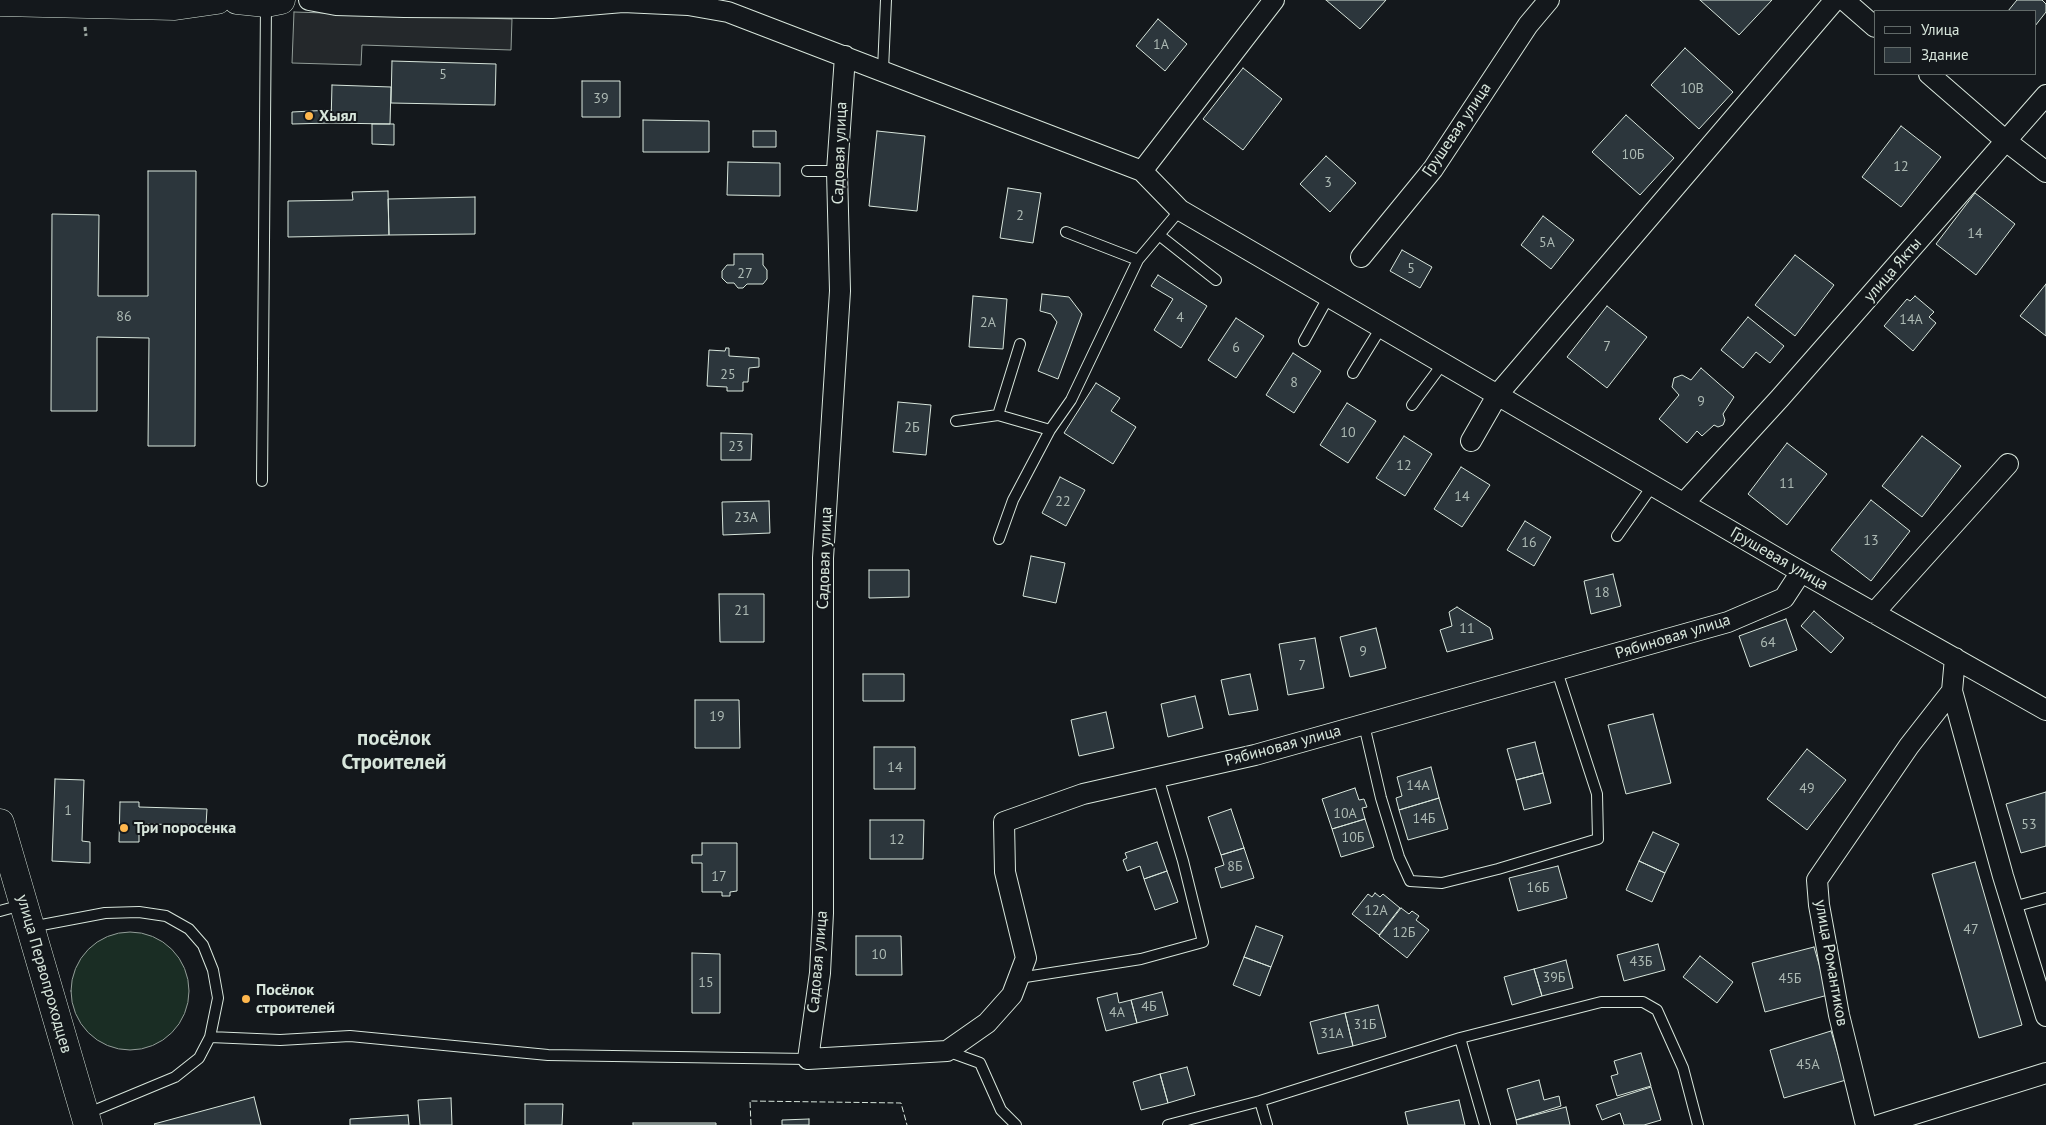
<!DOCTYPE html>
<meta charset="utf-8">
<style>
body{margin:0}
#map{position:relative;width:2046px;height:1125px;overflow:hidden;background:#14181c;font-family:"PT Sans",sans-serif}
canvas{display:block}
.legend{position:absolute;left:1874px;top:10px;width:162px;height:65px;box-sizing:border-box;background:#14181c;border:1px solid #626a69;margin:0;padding:6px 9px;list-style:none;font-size:15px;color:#d8e6dc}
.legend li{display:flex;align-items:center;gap:10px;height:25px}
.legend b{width:25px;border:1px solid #626a69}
</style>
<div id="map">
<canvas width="2046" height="1125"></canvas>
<ul class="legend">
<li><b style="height:6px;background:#14181c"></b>Улица</li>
<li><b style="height:14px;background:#2c363c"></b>Здание</li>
</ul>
</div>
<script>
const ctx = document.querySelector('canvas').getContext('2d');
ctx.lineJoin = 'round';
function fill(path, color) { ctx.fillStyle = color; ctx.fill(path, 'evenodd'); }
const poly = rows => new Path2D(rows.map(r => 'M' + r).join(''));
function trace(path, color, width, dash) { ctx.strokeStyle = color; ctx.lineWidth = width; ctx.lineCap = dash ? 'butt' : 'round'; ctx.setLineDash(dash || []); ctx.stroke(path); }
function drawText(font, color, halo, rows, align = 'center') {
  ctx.font = font + ' "PT Sans",sans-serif'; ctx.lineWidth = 4; ctx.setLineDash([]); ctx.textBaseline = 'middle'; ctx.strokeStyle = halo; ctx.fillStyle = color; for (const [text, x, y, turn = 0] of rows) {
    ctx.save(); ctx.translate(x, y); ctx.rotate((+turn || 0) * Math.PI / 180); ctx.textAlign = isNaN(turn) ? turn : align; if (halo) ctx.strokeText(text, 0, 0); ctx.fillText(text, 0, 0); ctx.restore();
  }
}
const green = poly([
 '71 991a59 59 0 1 1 118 0a59 59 0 1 1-118 0Z'
]);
const parking = poly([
 [294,12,512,19,511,50,362,45,361,65,292,63,294,12]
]);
const building = poly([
 [1326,0,1386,0,1360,29,1326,0],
 [1700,0,1772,0,1739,35,1700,0],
 [2017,0,2042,0,2046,4,2046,12,2035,26,2035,11,2008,11,2017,0],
 [1158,19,1187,44,1165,71,1136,46,1158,19],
 [1685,48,1733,92,1699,129,1651,85,1685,48],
 [392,61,496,64,495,105,391,103,392,61],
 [1243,68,1282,99,1243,150,1203,119,1243,68],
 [582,81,620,81,620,117,582,117,582,81],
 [332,85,391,87,390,124,331,123,332,85],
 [331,110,331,123,292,124,292,112,331,110],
 [1626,115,1674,158,1640,195,1592,152,1626,115],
 [643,120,709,121,709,152,643,152,643,120],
 [372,124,394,124,394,145,372,144,372,124],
 [1901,126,1941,157,1901,207,1862,177,1901,126],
 [753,131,776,131,776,147,753,147,753,131],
 [877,131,925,136,917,211,869,206,877,131],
 [1326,156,1356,183,1330,212,1300,184,1326,156],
 [728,162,780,163,780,196,727,195,728,162],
 [148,171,196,171,195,446,148,446,149,338,97,337,97,411,51,411,52,214,99,215,98,296,148,296,148,171],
 [1008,188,1041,193,1033,243,1000,238,1008,188],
 [388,191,389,235,288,237,288,201,353,200,352,192,388,191],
 [1975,193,2015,224,1976,275,1936,244,1975,193],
 [475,197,475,234,389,235,388,199,475,197],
 [1543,216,1574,240,1551,269,1521,245,1543,216],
 [1402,250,1432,267,1420,288,1390,271,1402,250],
 [734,254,763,254,763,265,767,270,767,279,763,284,747,284,743,288,738,288,734,283,727,283,722,278,722,271,727,265,734,265,734,254],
 [1795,255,1834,285,1795,336,1755,305,1795,255],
 [1158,275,1207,306,1181,348,1154,330,1173,299,1151,286,1158,275],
 [2046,284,2046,336,2020,316,2046,284],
 [1042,294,1069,297,1082,314,1058,379,1038,371,1057,322,1051,314,1040,311,1042,294],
 [973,296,1007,299,1003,349,969,347,973,296],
 [1915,296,1934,312,1929,317,1936,323,1913,351,1884,326,1907,299,1910,301,1915,296],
 [1607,306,1647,337,1607,388,1567,357,1607,306],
 [1748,317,1784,346,1770,363,1756,352,1743,368,1721,350,1748,317],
 [1236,318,1264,336,1236,378,1208,360,1236,318],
 [726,348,729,348,729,356,759,358,759,367,749,368,748,382,743,382,743,391,727,391,727,387,707,386,709,350,725,351,726,348],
 [1293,353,1321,371,1294,413,1266,395,1293,353],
 [1701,368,1734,397,1723,414,1725,420,1723,425,1718,427,1714,425,1702,436,1697,431,1687,443,1659,419,1679,395,1672,387,1674,378,1682,375,1691,380,1701,368],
 [1096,383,1120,398,1111,411,1136,427,1113,464,1064,433,1096,383],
 [898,402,931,405,926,455,893,452,898,402],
 [1347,403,1376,421,1348,463,1320,445,1347,403],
 [721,433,752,434,751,460,721,460,721,433],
 [1404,436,1432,454,1405,496,1376,478,1404,436],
 [1922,436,1961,466,1922,517,1882,486,1922,436],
 [1787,443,1827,474,1787,525,1748,494,1787,443],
 [1461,467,1490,485,1462,527,1434,509,1461,467],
 [1060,477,1085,490,1066,526,1042,513,1060,477],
 [1871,500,1910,531,1871,581,1831,550,1871,500],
 [769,501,770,533,723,535,722,502,769,501],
 [1525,521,1551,537,1534,566,1507,550,1525,521],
 [1031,556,1065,563,1056,603,1023,596,1031,556],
 [869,570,909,570,909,597,869,598,869,570],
 [1613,574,1621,606,1591,614,1584,581,1613,574],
 [719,594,764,594,764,642,720,642,719,594],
 [1457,607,1490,628,1493,639,1447,652,1440,630,1452,626,1449,612,1457,607],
 [1814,611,1844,638,1831,653,1801,626,1814,611],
 [1786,619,1797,650,1750,667,1739,636,1786,619],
 [1376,628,1386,668,1350,677,1340,637,1376,628],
 [1315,638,1324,688,1288,695,1279,644,1315,638],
 [863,674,904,674,904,701,863,701,863,674],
 [1250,674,1258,710,1229,715,1221,680,1250,674],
 [1195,696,1203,728,1168,737,1161,704,1195,696],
 [695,700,739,700,740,748,695,748,695,700],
 [1106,712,1114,748,1079,756,1071,720,1106,712],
 [1653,714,1671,783,1626,794,1608,725,1653,714],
 [1535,742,1543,773,1516,780,1507,749,1535,742],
 [874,747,915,747,915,789,874,789,874,747],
 [1807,749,1846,780,1807,830,1767,799,1807,749],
 [1431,767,1439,798,1399,810,1396,798,1402,796,1397,777,1431,767],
 [1543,773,1551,803,1524,810,1516,780,1543,773],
 [55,779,84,780,82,841,90,842,90,863,52,861,55,779],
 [1355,788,1359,800,1364,799,1367,807,1362,808,1365,819,1332,829,1322,799,1355,788],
 [2046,792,2046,846,2021,853,2006,804,2046,792],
 [1439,798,1448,829,1408,840,1399,810,1439,798],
 [120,802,139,802,139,807,207,809,206,825,139,824,139,842,119,842,120,802],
 [1231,809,1244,848,1221,855,1208,817,1231,809],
 [1365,819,1374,847,1341,857,1332,829,1365,819],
 [870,820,924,820,923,859,870,859,870,820],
 [1653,832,1679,844,1665,873,1639,861,1653,832],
 [1157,842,1167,871,1144,879,1140,866,1127,871,1123,860,1127,858,1125,853,1157,842],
 [702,843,737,843,737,891,730,892,730,896,722,896,722,892,702,892,702,863,692,863,692,855,702,855,702,843],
 [1244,848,1254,878,1221,888,1215,868,1224,865,1221,855,1244,848],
 [1639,861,1665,873,1652,902,1626,890,1639,861],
 [1975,862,2022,1025,1979,1038,1932,874,1975,862],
 [1558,866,1567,898,1518,911,1509,878,1558,866],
 [1167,871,1178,902,1155,910,1144,879,1167,871],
 [1375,893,1380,897,1383,894,1400,908,1379,935,1352,914,1368,894,1372,897,1375,893],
 [1401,908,1409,914,1412,911,1419,916,1416,920,1429,930,1407,958,1379,936,1401,908],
 [1256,926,1283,936,1271,967,1244,957,1256,926],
 [856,936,901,936,902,975,856,975,856,936],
 [1658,944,1665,970,1624,981,1617,955,1658,944],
 [1814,947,1828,995,1765,1012,1752,963,1814,947],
 [692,953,720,954,720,1013,692,1013,692,953],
 [1700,956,1733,982,1717,1003,1683,977,1700,956],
 [1244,957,1271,967,1260,996,1233,985,1244,957],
 [1566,960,1573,988,1542,996,1534,969,1566,960],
 [1534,969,1542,996,1512,1005,1504,977,1534,969],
 [1162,992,1168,1015,1137,1023,1131,1000,1162,992],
 [1117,993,1119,1003,1131,1000,1137,1023,1106,1031,1097,998,1117,993],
 [1378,1005,1386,1037,1353,1046,1345,1013,1378,1005],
 [1345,1013,1353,1046,1318,1054,1310,1022,1345,1013],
 [1831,1031,1846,1080,1784,1098,1770,1050,1831,1031],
 [1641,1053,1651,1086,1617,1096,1611,1076,1618,1074,1614,1061,1641,1053],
 [1187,1067,1195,1095,1168,1103,1160,1074,1187,1067],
 [1160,1074,1168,1103,1141,1110,1133,1082,1160,1074],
 [1539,1080,1544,1100,1559,1096,1561,1106,1516,1120,1507,1089,1539,1080],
 [1651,1087,1661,1120,1644,1125,1624,1125,1620,1113,1602,1120,1596,1105,1651,1087],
 [254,1097,261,1125,155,1125,154,1124,254,1097],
 [451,1098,452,1125,420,1125,418,1100,451,1098],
 [1459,1100,1465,1125,1408,1125,1405,1112,1459,1100],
 [525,1104,563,1104,562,1125,525,1125,525,1104],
 [1566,1107,1570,1125,1517,1125,1516,1120,1566,1107],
 [408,1115,409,1125,350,1125,350,1119,408,1115],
 [809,1119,809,1125,782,1125,782,1120,809,1119],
 [633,1123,716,1123,716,1125,633,1125,633,1123]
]);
const path = poly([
 [85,27,86,36]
]);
const lane = poly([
 [883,70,886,0],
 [807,171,837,171],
 [1066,232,1138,260],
 [1159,235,1216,280],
 [1304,341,1329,296],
 [1020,344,998,415,1050,430,1071,400,1138,260,1180,210],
 [1353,373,1382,326],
 [1412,405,1444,362],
 [956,421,998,415],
 [262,481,266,4],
 [1617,536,1653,485],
 [999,539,1013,500,1050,430],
 [1364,725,1381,798,1399,857,1410,881,1442,883,1498,869,1598,839,1597,794,1557,671],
 [2013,907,2046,898],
 [0,911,22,905],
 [31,927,105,913,139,912,166,916,189,929,203,945,213,970,218,998,210,1037,199,1058,175,1077,86,1114],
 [1019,978,1141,959,1203,942,1183,861,1158,777],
 [210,1037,280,1040,350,1036,548,1055,808,1059],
 [1460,1038,1601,1002,1643,1002,1657,1010,1683,1068,1698,1125],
 [947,1051,980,1063,1001,1110,1016,1125],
 [1260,1101,1267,1125],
 [1168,1125,1260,1101,1460,1038,1485,1125]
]);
const street = poly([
 [309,0,336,5,404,7,552,8,623,2,688,5,728,12,1142,171,1180,210,1789,565,2046,710],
 [1844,0,1875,27],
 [845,56,837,171,840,291,823,558,823,913,820,973,808,1059,947,1051,987,1023,1012,995,1026,958,1005,872,1004,822,1083,794,1255,755,1728,622,1784,598,1801,572],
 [1929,74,2006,141,2046,172],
 [1142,171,1274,0],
 [1361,257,1433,169,1528,25,1549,0],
 [1471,441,1498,394,1835,0],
 [1684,503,1780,398,2046,95],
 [1874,613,2008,464],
 [1955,658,1952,691,2003,876,2046,1016],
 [1866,1125,1839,1015,1819,905,1817,880,1909,746,1952,691],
 [1879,1125,2046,1073]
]);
const secondary = poly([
 [237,0,266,3,281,0],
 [0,2,175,6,217,0],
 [0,823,88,1125]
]);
const fence = poly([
 [751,1125,750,1101,901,1103,907,1125]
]);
const markers = [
 [309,116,5,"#ffb74d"],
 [124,828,5,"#ffb74d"],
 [246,999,5,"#ffb74d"]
];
const numberNames = [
 ["1А",1161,45],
 ["5",443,75],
 ["10В",1692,89],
 ["39",601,99],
 ["10Б",1633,155],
 ["12",1901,167],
 ["3",1328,183],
 ["2",1020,216],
 ["14",1975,234],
 ["5А",1547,243],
 ["5",1411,269],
 ["27",745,274],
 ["86",124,317],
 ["4",1180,318],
 ["14А",1911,320],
 ["2А",988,323],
 ["7",1607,347],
 ["6",1236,348],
 ["25",728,375],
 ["8",1294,383],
 ["9",1701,402],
 ["2Б",912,428],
 ["10",1348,433],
 ["23",736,447],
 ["12",1404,466],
 ["11",1787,484],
 ["14",1462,497],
 ["22",1063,502],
 ["23А",746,518],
 ["13",1871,541],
 ["16",1529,543],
 ["18",1602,593],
 ["21",742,611],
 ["11",1467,629],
 ["64",1768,643],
 ["9",1363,652],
 ["7",1302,666],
 ["19",717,717],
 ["14",895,768],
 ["14А",1418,786],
 ["49",1807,789],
 ["1",68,811],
 ["10А",1345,814],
 ["14Б",1424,819],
 ["53",2029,825],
 ["10Б",1353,838],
 ["12",897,840],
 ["8Б",1235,867],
 ["17",719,877],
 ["16Б",1538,888],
 ["12А",1376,911],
 ["47",1971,930],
 ["12Б",1404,933],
 ["10",879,955],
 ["43Б",1641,962],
 ["39Б",1554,978],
 ["45Б",1790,979],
 ["15",706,983],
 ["4Б",1149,1007],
 ["4А",1117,1013],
 ["31Б",1365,1025],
 ["31A",1332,1034],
 ["45А",1808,1065]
];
const poiNames = [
 ["Хыял",319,116],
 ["Три поросенка",134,828],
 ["Посёлок",256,990],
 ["строителей",256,1008]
];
const streetNames = [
 ["Грушевая улица",1457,130,-56],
 ["Садовая улица",840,153,-88],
 ["улица Якты",1893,270,-49],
 ["Садовая улица",825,558,-88],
 ["Грушевая улица",1779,559,30],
 ["Рябиновая улица",1673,637,-17],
 ["Рябиновая улица",1283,746,-15],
 ["Садовая улица",818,962,-85],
 ["улица Романтиков",1831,963,80],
 ["улица Первопроходцев",44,974,74]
];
const districtNames = [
 ["посёлок",394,739],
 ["Строителей",394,763]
];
fill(green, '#1a2d24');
trace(green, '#939e99', 1);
fill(parking, '#24282b');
trace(parking, '#939e99', 1);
fill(building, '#2c363c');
trace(building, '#d8e6dc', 1);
trace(lane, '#d8e6dc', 12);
trace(street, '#d8e6dc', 22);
trace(secondary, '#d8e6dc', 29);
trace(path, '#9da8a2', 3, [4, 2.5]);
trace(lane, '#14181c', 10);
trace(street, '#14181c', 20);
trace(secondary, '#14181c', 28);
trace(fence, '#d8e6dc', 1, [6, 2.5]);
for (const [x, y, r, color] of markers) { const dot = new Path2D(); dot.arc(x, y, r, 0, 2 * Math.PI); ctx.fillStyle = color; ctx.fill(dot); trace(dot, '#14181c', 2); }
drawText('14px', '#adbab4', null, numberNames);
drawText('bold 16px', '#d8e6dc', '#14181c', poiNames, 'left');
drawText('16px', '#d8e6dc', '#14181c', streetNames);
drawText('bold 21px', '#d8e6dc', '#14181c', districtNames);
</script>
